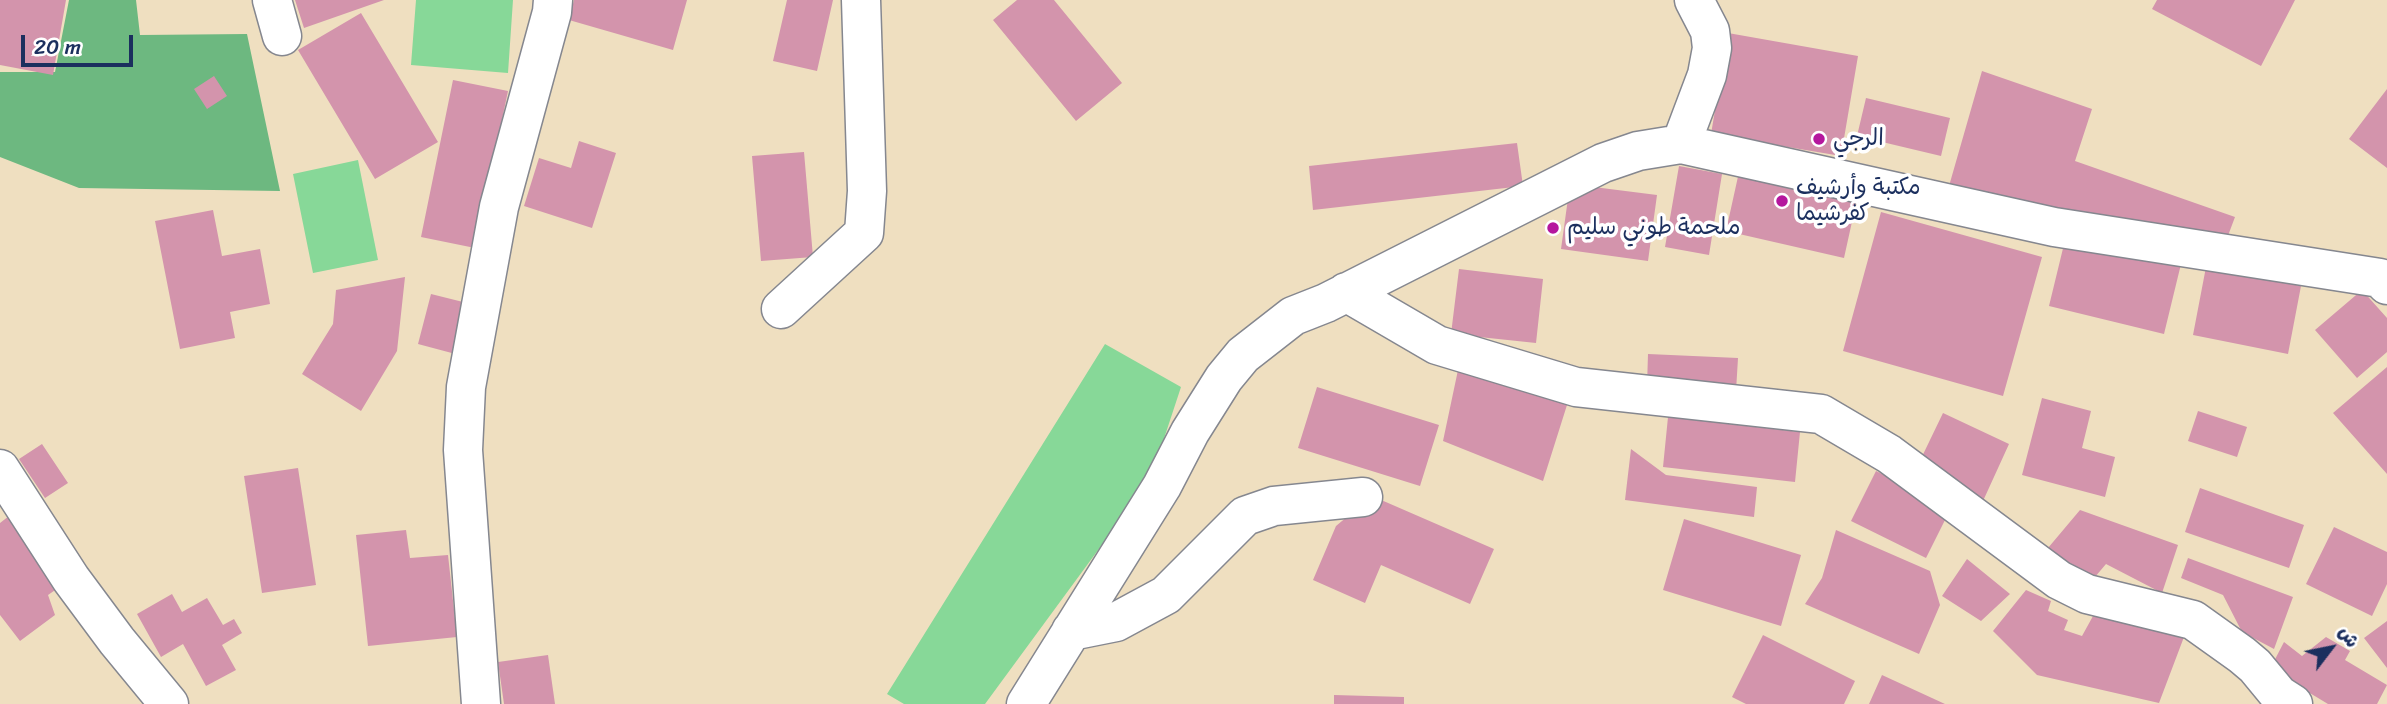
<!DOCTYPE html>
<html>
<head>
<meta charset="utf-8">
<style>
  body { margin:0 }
  #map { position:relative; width:2387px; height:704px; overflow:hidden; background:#efdfc0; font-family:Sriracha,"Playpen Sans Arabic",sans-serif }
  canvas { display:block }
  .north { position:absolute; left:2296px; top:613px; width:70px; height:70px; -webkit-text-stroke:5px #fff; paint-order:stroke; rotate:58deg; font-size:19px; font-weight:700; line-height:28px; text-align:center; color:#1b2f5e }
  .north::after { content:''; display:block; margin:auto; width:24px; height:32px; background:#1b2f5e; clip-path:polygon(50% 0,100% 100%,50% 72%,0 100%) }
  .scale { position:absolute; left:21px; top:35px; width:112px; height:32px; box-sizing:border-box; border:4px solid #1b2f5e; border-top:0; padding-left:9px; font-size:21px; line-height:24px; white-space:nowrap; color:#1b2f5e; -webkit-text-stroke:5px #fff; paint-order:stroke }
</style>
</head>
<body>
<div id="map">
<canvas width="2387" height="704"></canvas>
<div class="north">ش</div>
<div class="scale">20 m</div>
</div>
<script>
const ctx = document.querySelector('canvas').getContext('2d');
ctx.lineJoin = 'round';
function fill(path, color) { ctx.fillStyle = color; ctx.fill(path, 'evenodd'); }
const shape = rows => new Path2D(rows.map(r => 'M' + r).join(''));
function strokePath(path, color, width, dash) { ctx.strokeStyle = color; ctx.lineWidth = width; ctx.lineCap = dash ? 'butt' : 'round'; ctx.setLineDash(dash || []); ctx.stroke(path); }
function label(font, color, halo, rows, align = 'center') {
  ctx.font = font + ' Sriracha,"Playpen Sans Arabic",sans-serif'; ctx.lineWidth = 7; ctx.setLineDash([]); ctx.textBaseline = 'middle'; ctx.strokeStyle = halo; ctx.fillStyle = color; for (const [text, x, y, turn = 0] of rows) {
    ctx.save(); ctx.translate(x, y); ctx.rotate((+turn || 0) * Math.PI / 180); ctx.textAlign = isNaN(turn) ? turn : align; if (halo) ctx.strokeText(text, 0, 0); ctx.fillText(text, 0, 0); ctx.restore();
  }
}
const green = shape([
  [416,0,513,0,508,73,411,65],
  [358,160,378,260,313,273,293,174],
  [1105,344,1181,387,1151,478,985,704,904,704,887,694]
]);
const forest = shape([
  [69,0,136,0,140,35,247,34,280,191,79,188,0,157,0,72,55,72]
]);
const building = shape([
  [0,0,66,0,53,75,0,65],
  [295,0,384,0,304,28],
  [574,0,687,0,673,50,569,20],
  [787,0,833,0,817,71,773,61],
  [1017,0,1054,0,1122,83,1076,121,993,20],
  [2157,0,2295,0,2261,66,2152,9],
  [361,13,438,142,375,179,298,50],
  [1728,33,1858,56,1841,156,1711,134],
  [1982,71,2092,109,2075,161,2235,217,2223,249,1947,193],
  [214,76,227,96,207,109,194,89],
  [453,80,508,91,475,248,421,237],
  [2387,89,2387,168,2349,139],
  [1866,98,1950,118,1941,156,1857,136],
  [579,141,616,153,592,228,524,206,539,158,571,168],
  [1517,143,1523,186,1313,210,1309,166],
  [804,152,813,257,761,261,752,156],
  [1679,166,1722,174,1709,255,1665,247],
  [1739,172,1857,199,1844,258,1726,231],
  [1570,184,1657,195,1648,261,1561,249],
  [213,210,222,256,260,249,270,304,230,312,235,338,180,349,155,221],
  [1881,212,2042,257,2003,396,1843,351],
  [2066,236,2181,264,2164,334,2049,306],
  [2206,267,2301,286,2288,354,2193,335],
  [1459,269,1543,279,1536,343,1451,334],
  [405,277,397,351,361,411,302,374,333,324,336,290],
  [2362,290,2387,318,2387,352,2357,378,2315,330],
  [431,294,475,305,463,356,418,344],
  [1648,354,1738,358,1736,391,1647,386],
  [2387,367,2387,474,2333,413],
  [1458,370,1567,405,1543,481,1443,441],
  [1317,387,1439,425,1420,486,1298,448],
  [2042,398,2091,411,2082,448,2115,457,2105,497,2022,475],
  [2198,411,2247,427,2237,457,2188,441],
  [1943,413,2009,444,1983,501,1916,469],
  [1668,417,1800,432,1795,482,1663,467],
  [42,444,68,483,45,498,19,459],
  [1631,449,1666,475,1757,487,1754,517,1625,500],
  [298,468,316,585,262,593,244,476],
  [1876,471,1951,508,1926,558,1851,521],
  [2200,488,2304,525,2289,568,2185,532],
  [1372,496,1494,549,1470,604,1381,565,1365,603,1313,580,1336,526],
  [2080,510,2178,545,2162,593,2106,564,2089,584,2048,548],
  [9,516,61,586,48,595,55,615,20,641,0,615,0,523],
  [1684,519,1801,555,1781,626,1663,590],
  [2334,527,2387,552,2387,584,2372,616,2306,584],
  [406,530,410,558,448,555,457,637,368,646,356,535],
  [1836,530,1930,571,1940,605,1919,654,1805,604,1822,578],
  [2188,558,2293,597,2274,649,2242,632,2223,595,2181,578],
  [1967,559,2010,594,1981,621,1942,596],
  [2026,590,2051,601,2048,611,2068,620,2064,630,2082,636,2098,607,2187,629,2159,703,2037,675,1993,631],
  [172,594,182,612,207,598,223,625,234,619,242,633,222,645,236,670,206,686,183,644,161,657,137,614],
  [2387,621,2387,668,2364,638],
  [1763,635,1855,681,1844,704,1746,704,1732,697],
  [2326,637,2350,651,2345,660,2387,685,2377,704,2328,704,2270,669,2284,642,2302,656],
  [548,655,555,704,504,704,498,662],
  [1882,675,1945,704,1869,704],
  [1334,695,1404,697,1404,704,1334,704]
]);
const minor = shape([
  [272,0,282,36],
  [1681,144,1707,75,1712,48,1710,31,1694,0],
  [1346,292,1437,345,1576,387,1821,414,1889,454,2059,580,2087,594,2193,620,2242,655,2255,666,2279,695,2293,704],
  [781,309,864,233,867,191,861,0],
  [0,469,71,579,117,641,169,704],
  [1071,631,1116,622,1166,595,1245,516,1274,506,1363,497],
  [481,704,463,450,466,387,499,207,552,12,553,0],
  [1026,704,1162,486,1190,432,1224,378,1243,355,1293,316,1326,303,1603,163,1638,151,1681,144,2054,227,2380,278,2387,285]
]);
const markers = [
  [1819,139,7,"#b5179e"],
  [1782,201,7,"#b5179e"],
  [1553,228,7,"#b5179e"]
];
const poiNames = [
  ["الرجي",1833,139],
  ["مكتبة وأرشيف",1796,188],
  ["كفرشيما",1796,214],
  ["ملحمة طوني سليم",1567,228]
];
fill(green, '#87d898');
fill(forest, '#6db880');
fill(building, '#d394ac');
strokePath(minor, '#85878f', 41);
strokePath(minor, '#fff', 38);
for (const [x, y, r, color] of markers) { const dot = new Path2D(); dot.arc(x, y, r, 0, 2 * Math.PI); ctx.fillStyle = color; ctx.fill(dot); strokePath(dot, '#fff', 2.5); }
label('23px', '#1b2f5e', '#fff', poiNames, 'left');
</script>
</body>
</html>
